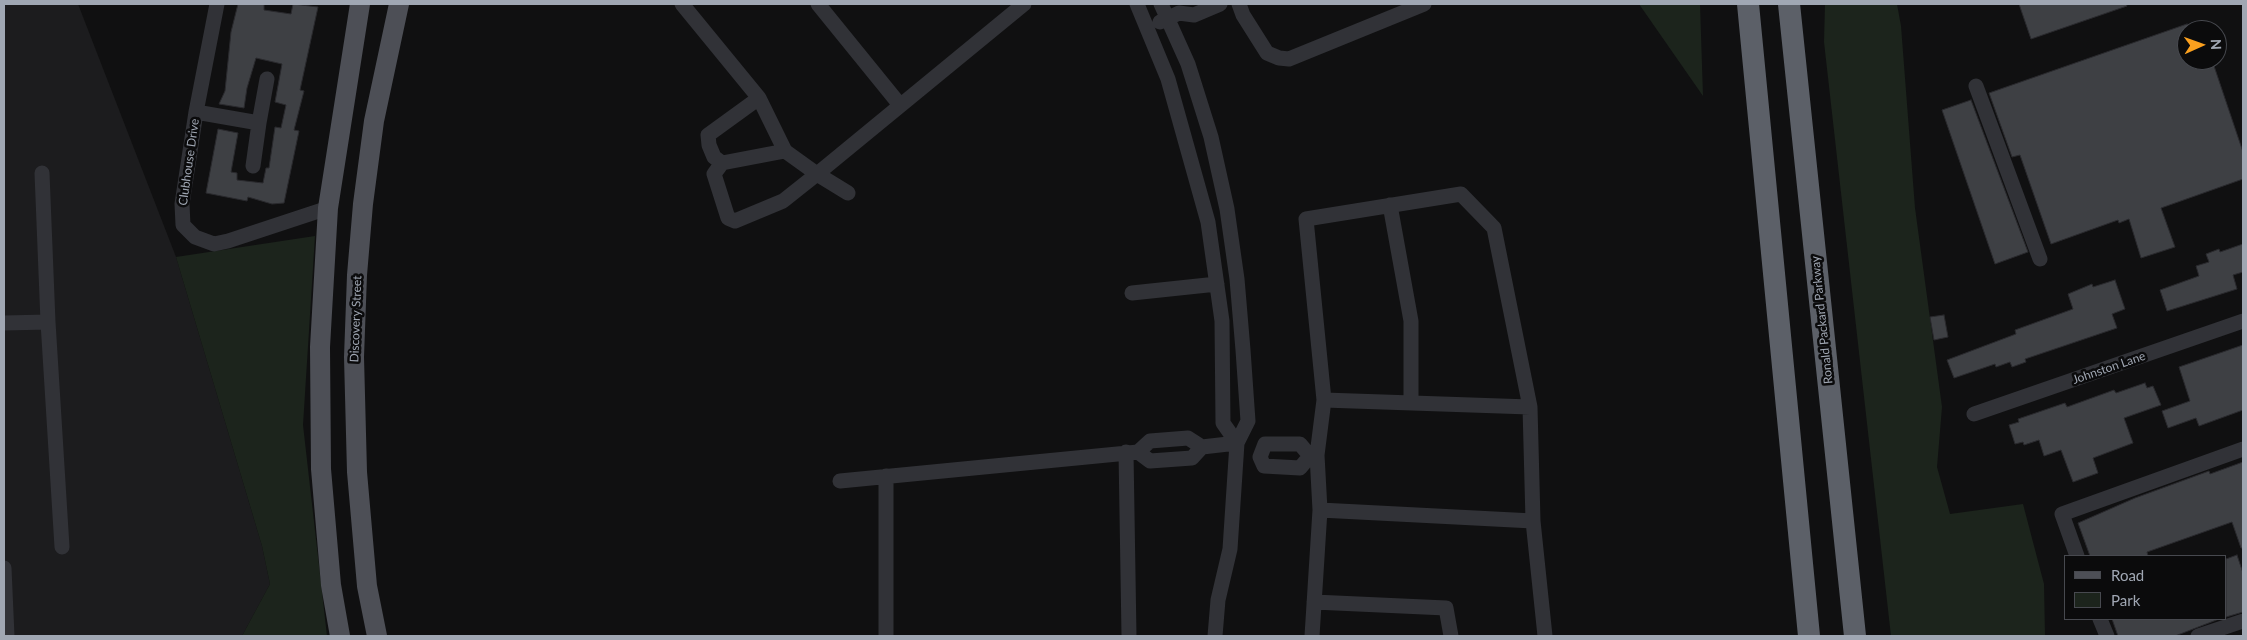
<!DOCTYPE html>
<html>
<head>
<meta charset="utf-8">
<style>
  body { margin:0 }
  #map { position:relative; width:2247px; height:640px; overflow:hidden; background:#101011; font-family:Lato,sans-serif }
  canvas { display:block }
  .frame { position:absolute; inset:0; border:5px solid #a0a7b3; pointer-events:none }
  .legend { position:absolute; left:2064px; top:555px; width:162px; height:65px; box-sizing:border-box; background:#0b0b0c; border:1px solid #47494f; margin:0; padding:6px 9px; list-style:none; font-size:15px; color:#a0a7b3 }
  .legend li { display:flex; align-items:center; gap:10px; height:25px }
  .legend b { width:25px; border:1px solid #47494f }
  .north { position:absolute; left:2177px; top:20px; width:50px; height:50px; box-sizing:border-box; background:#0b0b0c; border:1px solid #47494f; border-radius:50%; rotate:88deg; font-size:14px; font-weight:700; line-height:20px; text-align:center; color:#a0a7b3 }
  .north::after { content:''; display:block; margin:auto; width:18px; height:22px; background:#fba01e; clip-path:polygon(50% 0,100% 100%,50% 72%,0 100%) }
</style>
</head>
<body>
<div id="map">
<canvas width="2247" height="640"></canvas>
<div class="frame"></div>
<ul class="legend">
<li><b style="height:6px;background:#4d4f56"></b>Road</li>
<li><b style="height:14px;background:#1c241c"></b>Park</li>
</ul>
<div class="north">N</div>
</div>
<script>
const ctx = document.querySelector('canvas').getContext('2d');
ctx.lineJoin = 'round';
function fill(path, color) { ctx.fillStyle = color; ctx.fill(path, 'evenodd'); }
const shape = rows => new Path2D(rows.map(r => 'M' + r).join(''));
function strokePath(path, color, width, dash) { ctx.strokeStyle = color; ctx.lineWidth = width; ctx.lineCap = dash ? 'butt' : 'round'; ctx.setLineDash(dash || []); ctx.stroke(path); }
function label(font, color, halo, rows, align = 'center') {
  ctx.font = font + ' Lato,sans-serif'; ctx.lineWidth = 5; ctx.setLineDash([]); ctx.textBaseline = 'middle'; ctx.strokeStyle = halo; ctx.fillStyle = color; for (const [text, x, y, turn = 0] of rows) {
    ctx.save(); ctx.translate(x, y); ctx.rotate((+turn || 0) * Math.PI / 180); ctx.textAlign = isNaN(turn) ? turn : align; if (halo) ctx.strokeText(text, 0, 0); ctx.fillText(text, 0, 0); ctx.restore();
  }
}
const built = shape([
  [4,4,78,4,176,257,262,546,270,584,242,636,4,636]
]);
const green = shape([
  [1639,4,1700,4,1703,96],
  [1825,4,1897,4,1901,26,1915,208,1942,407,1937,467,1950,514,2023,504,2044,584,2045,636,1891,636,1824,42],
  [315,236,303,425,327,636,242,636,270,584,262,546,176,257]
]);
const building = shape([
  [238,4,264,4,264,10,291,14,293,4,318,7,300,90,304,91,294,130,299,131,284,203,272,204,248,197,247,201,206,193,218,129,238,133,231,172,237,173,237,180,263,183,266,168,269,168,275,127,281,128,286,105,275,102,282,64,256,58,247,88,244,108,219,104,225,91,231,32,238,4],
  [2019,4,2126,4,2127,6,2031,39,2019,4],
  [2187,24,2187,60,2212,60,2243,152,2243,179,2161,208,2175,247,2141,258,2129,219,2119,223,2118,220,2051,244,2020,155,2012,157,1989,93,2187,24],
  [1971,100,2028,252,1995,264,1942,110,1971,100],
  [2243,244,2243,272,2233,275,2237,289,2167,311,2160,290,2199,276,2196,266,2209,262,2206,254,2219,249,2220,252,2243,244],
  [2115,280,2125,309,2112,314,2117,328,2025,359,2026,362,2012,367,2010,362,1996,367,1995,364,1954,378,1947,360,2016,334,2015,330,2073,309,2068,294,2092,284,2093,287,2115,280],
  [1944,315,1948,337,1934,340,1930,317,1944,315],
  [2243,345,2243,410,2199,426,2196,418,2168,428,2162,411,2190,401,2179,367,2243,345],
  [2145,383,2147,388,2153,386,2161,405,2124,418,2133,443,2093,458,2098,473,2073,482,2061,450,2044,456,2039,440,2024,445,2023,442,2015,444,2009,425,2019,422,2018,419,2065,403,2067,407,2114,390,2116,393,2145,383],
  [2243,462,2243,548,2241,548,2232,522,2147,552,2148,556,2090,556,2078,523,2135,498,2209,471,2210,474,2243,462],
  [2237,555,2243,573,2243,612,2226,617,2226,559,2237,555],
  [2112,619,2219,619,2175,636,2118,636,2112,619]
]);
const minor = shape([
  [217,4,196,112,182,204,183,225,195,237,214,244,228,241,328,208],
  [682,4,759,98,708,135,709,145,714,157,722,163],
  [818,4,900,105],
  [1137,4,1168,79,1208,222,1222,321,1223,423,1237,443],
  [1161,4,1188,64,1211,137,1227,209,1237,279,1243,350,1248,421,1237,443,1230,549,1218,600,1215,636],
  [1239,4,1243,15,1267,53,1279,58,1289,59,1424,4],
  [1160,22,1179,13,1194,15,1220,4],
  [1976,86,2040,259],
  [759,98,785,151],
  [196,112,259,123,267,79],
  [253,166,259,123],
  [848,193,817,174,785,151,722,163,714,174,728,218,735,221,783,201,817,174,1024,4],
  [1390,205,1411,321,1411,403],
  [1132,293,1217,284],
  [48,322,62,547],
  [4,323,48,322,42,173],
  [1324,400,1306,219,1461,194,1494,228,1530,407],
  [1974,414,2243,321],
  [1126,452,1129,636],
  [1138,452,1150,461,1192,458,1202,447],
  [1317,455,1324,400,1530,407,1533,521],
  [1310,456,1317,455,1320,510,1312,636],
  [1260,457,1265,444,1300,444,1310,456],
  [1260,457,1264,466,1300,468,1310,456],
  [840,481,1138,452,1150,441,1188,438,1202,447,1237,443],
  [1320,510,1533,521,1545,636],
  [2077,556,2062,514,2243,449],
  [4,568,7,636],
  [1314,602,1446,608,1451,636],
  [2100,619,2107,636],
  [886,636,886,476],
  [2198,636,2243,621]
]);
const major = shape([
  [340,636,331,585,321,469,320,347,328,208,360,4],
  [377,636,367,586,357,472,354,357,357,275,363,204,374,121,399,4]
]);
const highway = shape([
  [1748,4,1809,636],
  [1789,4,1855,636]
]);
const streetNames = [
  ["Clubhouse Drive",189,162,-82],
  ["Discovery Street",356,319,-88],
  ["Ronald Packard Parkway",1822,320,-96],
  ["Johnston Lane",2109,368,-19]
];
fill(built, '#1c1c1e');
fill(green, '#1c241c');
fill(building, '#3e4044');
strokePath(building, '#2a2a2e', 1);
strokePath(minor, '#313237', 15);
strokePath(major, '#4d4f56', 20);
strokePath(highway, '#5c6068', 22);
label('12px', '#a0a7b3', '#0b0b0c', streetNames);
</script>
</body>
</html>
